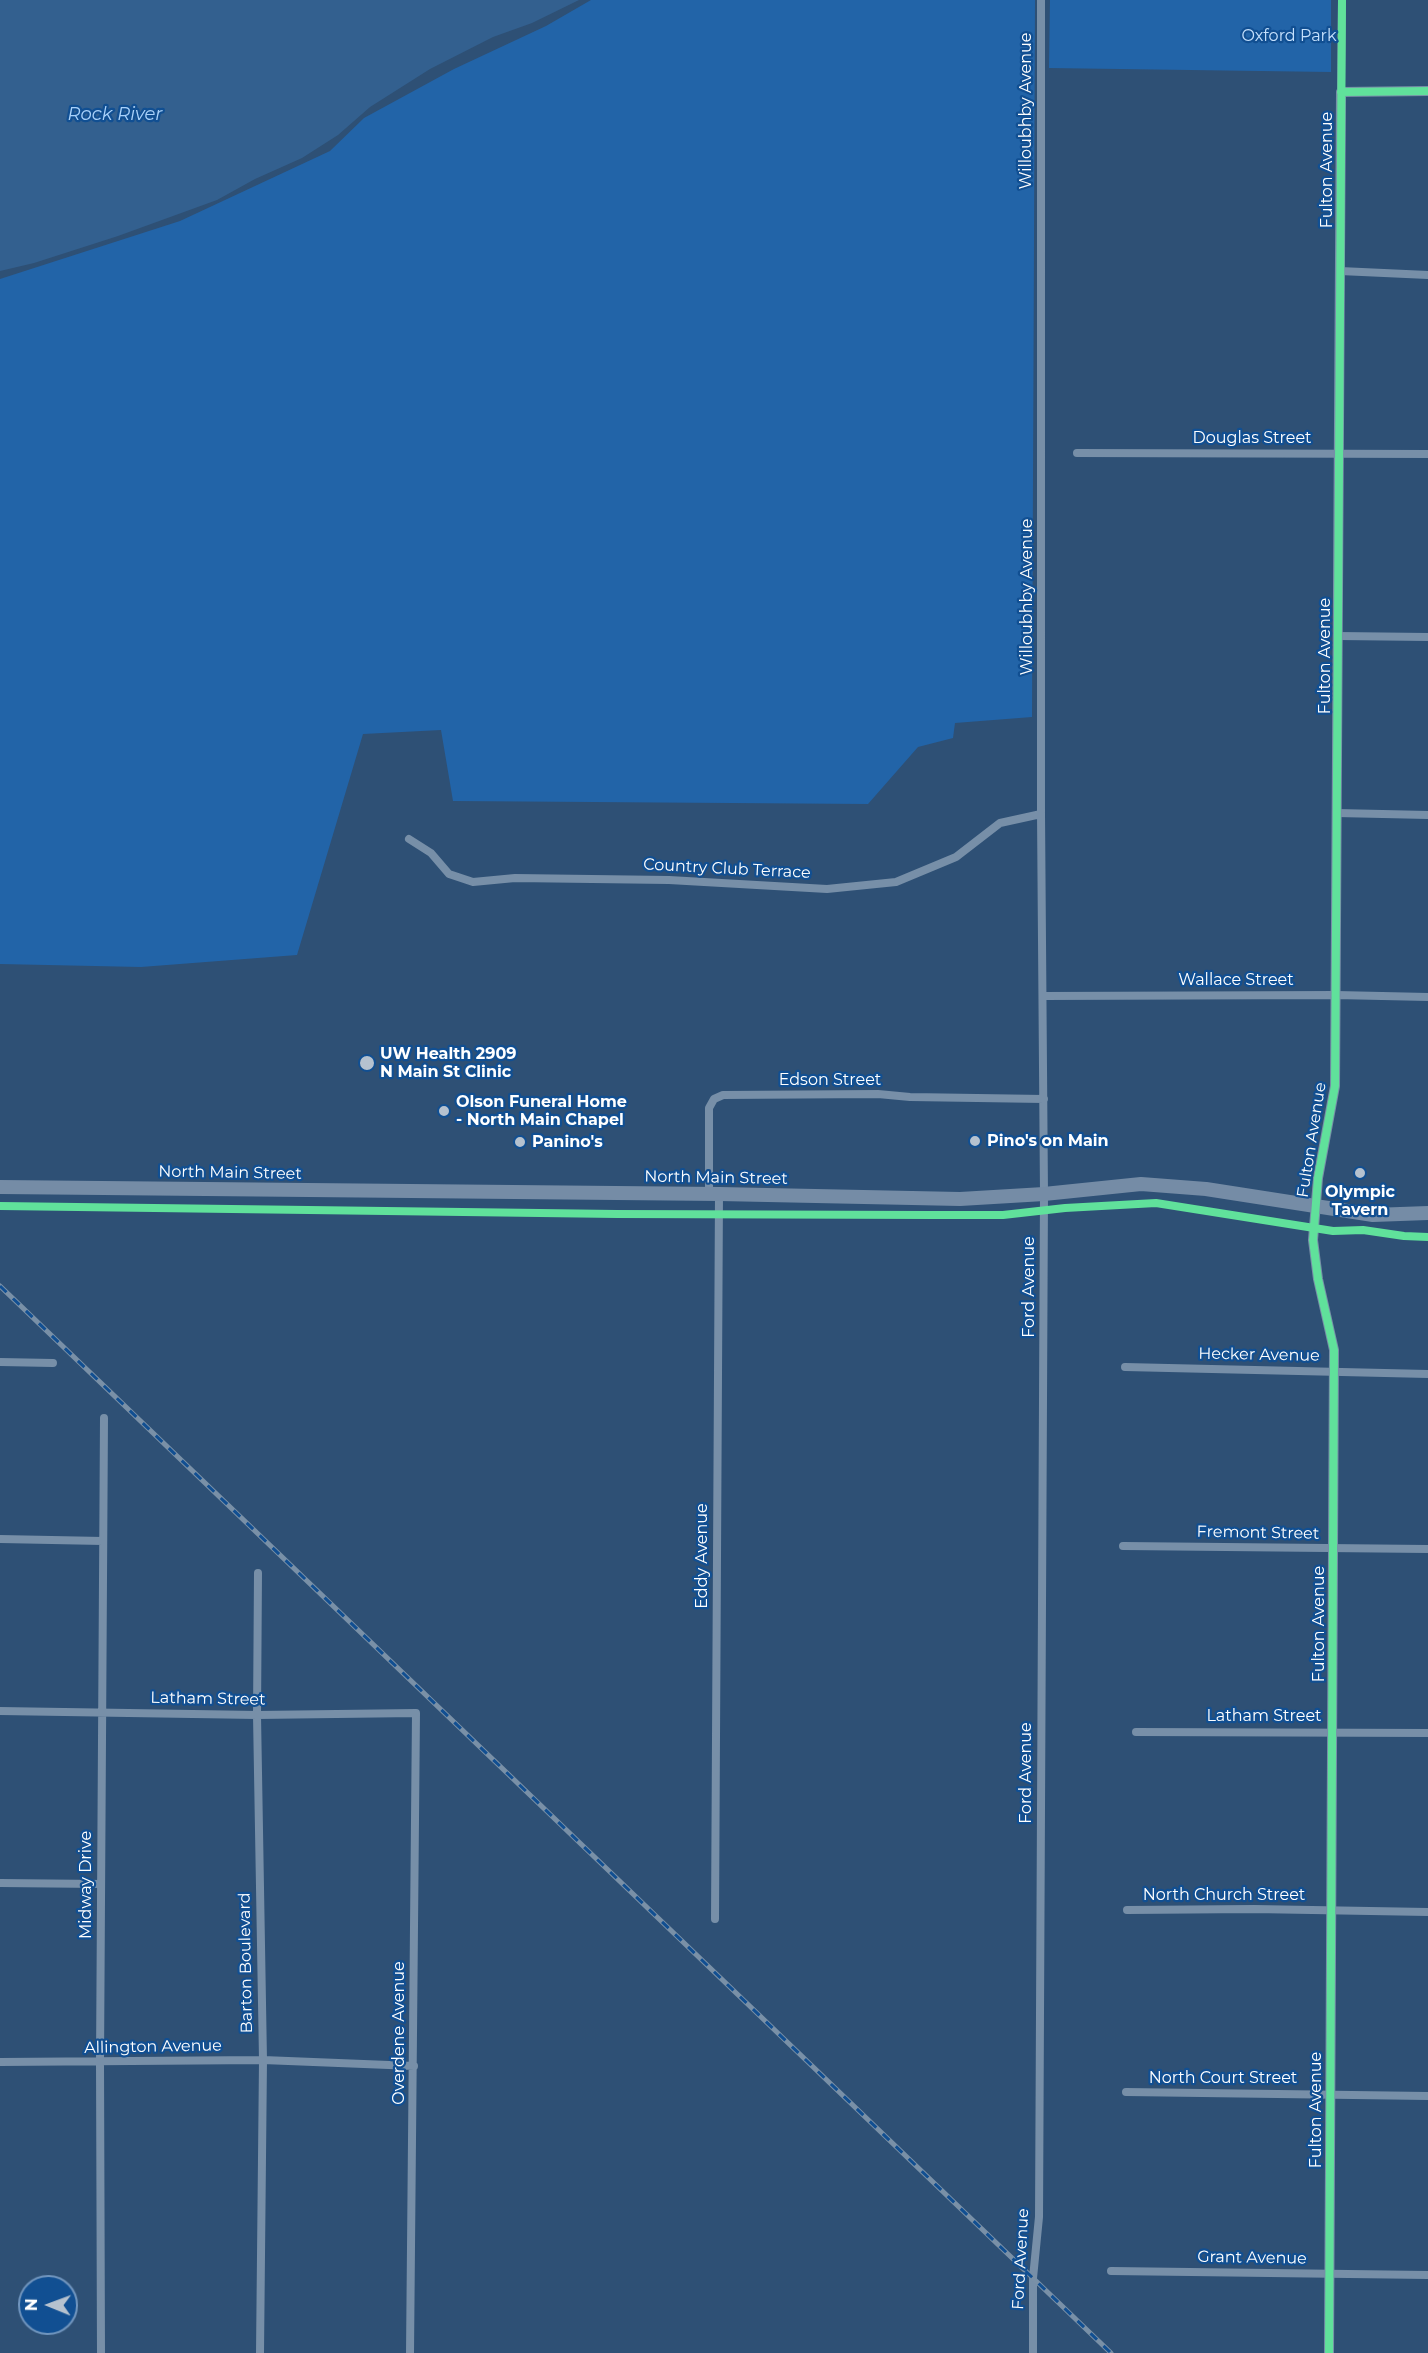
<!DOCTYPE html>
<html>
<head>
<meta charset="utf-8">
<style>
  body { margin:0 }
  #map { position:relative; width:1428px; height:2353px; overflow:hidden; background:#2e5075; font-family:Montserrat,sans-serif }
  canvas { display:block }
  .north { position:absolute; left:18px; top:2275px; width:60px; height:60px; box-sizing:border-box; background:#114f92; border:2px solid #7095be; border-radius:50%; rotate:271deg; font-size:16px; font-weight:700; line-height:24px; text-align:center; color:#fff }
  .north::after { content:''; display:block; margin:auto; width:21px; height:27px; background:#b6c2cf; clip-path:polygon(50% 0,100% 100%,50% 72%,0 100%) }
</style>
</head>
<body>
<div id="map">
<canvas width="1428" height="2353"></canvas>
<div class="north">N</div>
</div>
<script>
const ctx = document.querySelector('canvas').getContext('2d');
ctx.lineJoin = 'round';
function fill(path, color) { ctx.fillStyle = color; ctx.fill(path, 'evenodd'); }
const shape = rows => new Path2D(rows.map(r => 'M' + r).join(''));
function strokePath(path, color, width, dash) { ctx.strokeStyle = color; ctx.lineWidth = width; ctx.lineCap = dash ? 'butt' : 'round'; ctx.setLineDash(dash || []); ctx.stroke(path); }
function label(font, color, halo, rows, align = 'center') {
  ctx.font = font + ' Montserrat,sans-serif'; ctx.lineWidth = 4.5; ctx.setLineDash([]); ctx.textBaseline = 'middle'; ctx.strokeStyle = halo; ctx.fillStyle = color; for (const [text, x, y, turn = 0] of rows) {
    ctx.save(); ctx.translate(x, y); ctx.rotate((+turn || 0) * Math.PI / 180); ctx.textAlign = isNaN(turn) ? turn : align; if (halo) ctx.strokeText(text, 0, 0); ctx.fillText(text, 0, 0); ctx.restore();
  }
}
const green = shape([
  [591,0,1035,0,1032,717,955,723,953,738,918,747,868,804,453,801,441,730,363,734,297,955,141,967,0,964,0,279,180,221,330,151,364,118,454,69,546,26],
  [1050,0,1331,0,1331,72,1049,68]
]);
const water = shape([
  [0,0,579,0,532,23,493,37,430,69,370,107,338,135,302,158,255,179,217,200,118,236,34,263,0,271]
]);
const minor = shape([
  [1341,92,1342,0],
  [1340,271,1428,275],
  [1077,453,1428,454],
  [1338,636,1428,637],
  [1337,813,1428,815],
  [409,839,431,853,449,874,473,882,515,878,669,880,827,889,896,882,956,857,1000,823,1041,814],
  [1044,996,1336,995,1428,997],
  [709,1194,709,1108,714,1099,723,1095,878,1094,910,1097,1044,1099],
  [0,1362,53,1363],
  [1125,1367,1428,1374],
  [0,1539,103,1541],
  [1123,1546,1428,1549],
  [258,1573,257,1715,263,2060,260,2353],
  [0,1711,257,1715,416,1713,410,2353],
  [1136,1732,1428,1733],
  [0,1883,101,1884],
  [1127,1910,1254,1909,1428,1912],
  [715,1919,719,1194],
  [0,2062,263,2060,414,2066],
  [1126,2092,1428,2096],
  [1111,2271,1428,2275],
  [101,2353,100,2062,104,1418],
  [1033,2353,1033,2278,1039,2217,1044,1194,1041,814,1041,0]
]);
const tertiary = shape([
  [1329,2353,1334,1350,1318,1279,1313,1240,1318,1178,1335,1086,1341,92,1428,91]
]);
const primary = shape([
  [0,1187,719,1194,960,1199,1044,1194,1141,1184,1206,1189,1373,1215,1428,1213]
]);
const rail = shape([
  [0,1286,1111,2353]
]);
const cycleway = shape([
  [1341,92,1428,91],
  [0,1206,617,1214,929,1215,1003,1215,1065,1208,1156,1203,1333,1231,1363,1230,1404,1236,1428,1237],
  [1329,2353,1334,1350,1318,1279,1313,1240,1318,1178,1335,1086,1342,0]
]);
const markers = [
  [367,1063,8,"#b6c2cf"],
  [444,1111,6,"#b6c2cf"],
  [975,1141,6,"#b6c2cf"],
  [520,1142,6,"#b6c2cf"],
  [1360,1173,6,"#b6c2cf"]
];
const parkNames = [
  ["Oxford Park",1289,36]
];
const streetNames = [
  ["Willoubhby Avenue",1026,111,-90],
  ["Fulton Avenue",1327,170,-90],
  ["Douglas Street",1252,438],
  ["Willoubhby Avenue",1027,597,-90],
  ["Fulton Avenue",1325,656,-90],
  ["Country Club Terrace",727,869,3],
  ["Wallace Street",1236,980],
  ["Edson Street",830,1080],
  ["Fulton Avenue",1312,1140,-81],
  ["North Main Street",230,1173,1],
  ["North Main Street",716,1178,1],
  ["Ford Avenue",1029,1287,-90],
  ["Hecker Avenue",1259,1355,1],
  ["Fremont Street",1258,1533,1],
  ["Eddy Avenue",702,1556,-90],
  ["Fulton Avenue",1319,1624,-90],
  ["Latham Street",208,1699,1],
  ["Latham Street",1264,1716],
  ["Ford Avenue",1026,1773,-90],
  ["Midway Drive",86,1885,-90],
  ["North Church Street",1224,1895],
  ["Barton Boulevard",246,1963,-91],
  ["Overdene Avenue",399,2033,-90],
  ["Allington Avenue",153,2047,-1],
  ["North Court Street",1223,2078],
  ["Fulton Avenue",1316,2110,-90],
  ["Grant Avenue",1252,2258,1],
  ["Ford Avenue",1021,2259,-87]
];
const poiNames = [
  ["UW Health 2909",380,1054],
  ["N Main St Clinic",380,1072],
  ["Olson Funeral Home",456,1102],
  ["- North Main Chapel",456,1120],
  ["Pino's on Main",987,1141],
  ["Panino's",532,1142],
  ["Olympic",1360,1192,"center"],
  ["Tavern",1360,1210,"center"]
];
const waterNames = [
  ["Rock River",115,115]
];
fill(green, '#2264a8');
fill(water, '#33608f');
strokePath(minor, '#778fa8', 8);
strokePath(tertiary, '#778fa8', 10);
strokePath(primary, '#758ca6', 14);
strokePath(rail, '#7990a7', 5);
strokePath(rail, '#114f92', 3, [9]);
strokePath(cycleway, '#60e19b', 8);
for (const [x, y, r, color] of markers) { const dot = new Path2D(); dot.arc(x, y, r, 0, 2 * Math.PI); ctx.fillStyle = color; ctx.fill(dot); strokePath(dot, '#114f92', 2); }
label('16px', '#c6e1fd', '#114f92', parkNames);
label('16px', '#fff', '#114f92', streetNames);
label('bold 16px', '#fff', '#114f92', poiNames, 'left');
label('italic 18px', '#aad2fa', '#114f92', waterNames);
</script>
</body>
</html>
